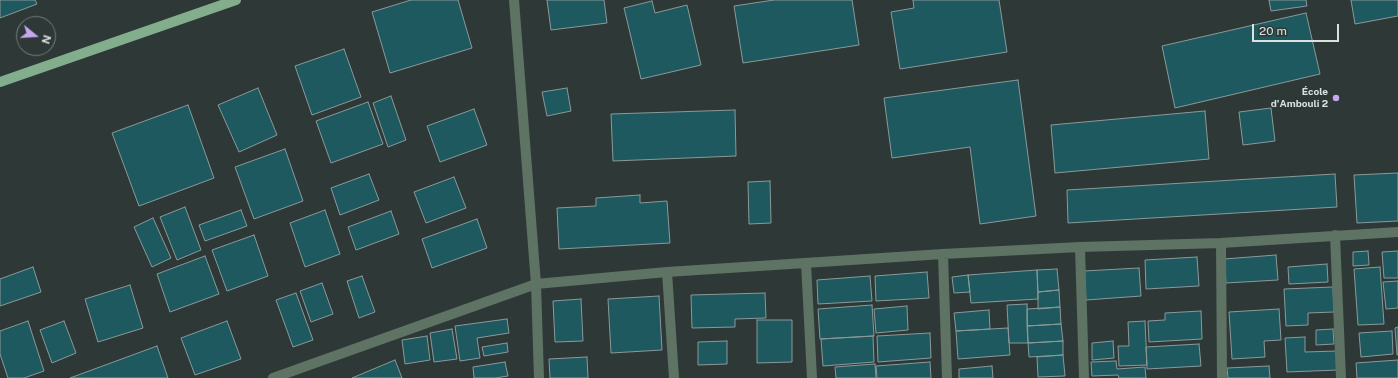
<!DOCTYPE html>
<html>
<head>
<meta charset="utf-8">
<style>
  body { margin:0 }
  #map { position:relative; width:1398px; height:378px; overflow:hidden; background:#2e3937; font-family:"Public Sans",sans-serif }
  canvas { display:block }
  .north { position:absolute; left:16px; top:16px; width:40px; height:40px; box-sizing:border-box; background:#2e3937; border:1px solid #737c7a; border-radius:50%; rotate:108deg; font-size:11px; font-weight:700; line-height:16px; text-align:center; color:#dae1df }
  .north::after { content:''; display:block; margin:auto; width:14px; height:18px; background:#c6a6f0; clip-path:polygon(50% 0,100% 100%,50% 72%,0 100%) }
  .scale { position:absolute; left:1252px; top:24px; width:87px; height:18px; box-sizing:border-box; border:2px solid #dae1df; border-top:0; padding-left:5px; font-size:12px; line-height:14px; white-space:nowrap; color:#dae1df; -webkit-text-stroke:3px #2e3937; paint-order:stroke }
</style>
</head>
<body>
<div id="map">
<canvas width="1398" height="378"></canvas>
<div class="north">N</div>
<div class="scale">20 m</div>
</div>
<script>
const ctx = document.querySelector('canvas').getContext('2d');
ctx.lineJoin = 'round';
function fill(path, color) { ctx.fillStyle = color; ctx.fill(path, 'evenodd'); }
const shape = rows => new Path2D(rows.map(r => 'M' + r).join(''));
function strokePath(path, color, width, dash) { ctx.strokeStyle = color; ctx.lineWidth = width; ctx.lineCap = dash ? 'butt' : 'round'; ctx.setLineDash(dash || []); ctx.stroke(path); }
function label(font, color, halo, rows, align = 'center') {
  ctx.font = font + ' "Public Sans",sans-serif'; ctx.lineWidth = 3; ctx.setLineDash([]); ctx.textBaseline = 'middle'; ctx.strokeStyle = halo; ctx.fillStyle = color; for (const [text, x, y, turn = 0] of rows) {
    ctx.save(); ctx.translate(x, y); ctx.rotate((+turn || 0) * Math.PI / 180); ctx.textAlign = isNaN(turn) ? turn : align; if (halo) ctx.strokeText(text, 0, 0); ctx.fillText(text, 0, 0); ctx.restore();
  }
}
const building = shape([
  [0,0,35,0,37,4,0,18,0,0],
  [411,0,458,0,472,48,390,73,372,12,411,0],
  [547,0,604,0,607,23,551,30,547,0],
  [774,0,852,0,859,45,743,63,734,6,774,0],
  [913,0,999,0,1007,52,900,69,891,12,914,8,913,0],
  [1269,0,1306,0,1307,6,1271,11,1269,0],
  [1351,0,1398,0,1398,16,1355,24,1351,0],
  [652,1,655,13,687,5,701,65,641,79,624,8,652,1],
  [1306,13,1320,74,1175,108,1162,46,1306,13],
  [344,49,361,97,312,115,295,66,344,49],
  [1018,80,1036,216,980,224,970,147,892,158,884,98,1018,80],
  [258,88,277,135,239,152,218,105,258,88],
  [567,88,571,111,547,116,542,92,567,88],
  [391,96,406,140,388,147,373,103,391,96],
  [368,102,383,144,331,163,316,121,368,102],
  [188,105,214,178,139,206,112,133,188,105],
  [1271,108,1275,141,1243,145,1239,112,1271,108],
  [474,109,487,145,440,162,427,126,474,109],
  [735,110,736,156,613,161,611,114,735,110],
  [1205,111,1209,159,1055,173,1051,125,1205,111],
  [285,149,303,201,254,219,235,167,285,149],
  [1398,173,1398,221,1357,223,1354,175,1398,173],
  [369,174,379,200,340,215,331,188,369,174],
  [1335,174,1337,207,1068,223,1067,190,1335,174],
  [454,177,466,208,426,223,414,192,454,177],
  [770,181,771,223,749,224,748,182,770,181],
  [640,195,640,203,667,201,670,243,559,249,557,208,596,206,596,198,640,195],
  [185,207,201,250,177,260,160,217,185,207],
  [241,210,247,226,205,241,199,225,241,210],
  [325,210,340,254,305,267,290,223,325,210],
  [391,211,399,234,356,250,348,227,391,211],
  [153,218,171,258,152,267,134,227,153,218],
  [477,219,487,248,432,268,422,239,477,219],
  [254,235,268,276,227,291,212,250,254,235],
  [1368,251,1369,265,1353,266,1353,252,1368,251],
  [1398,251,1398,278,1384,278,1382,252,1398,251],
  [1276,255,1278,280,1226,283,1224,259,1276,255],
  [205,256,219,294,170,312,157,274,205,256],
  [1197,257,1199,286,1146,289,1145,260,1197,257],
  [1327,264,1328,282,1289,284,1288,267,1327,264],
  [33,267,41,292,0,306,0,279,33,267],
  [1380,267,1384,324,1358,325,1354,269,1380,267],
  [1139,268,1141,296,1086,300,1084,271,1139,268],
  [1057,269,1059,290,1038,292,1037,270,1057,269],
  [1037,270,1038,299,971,303,968,275,1037,270],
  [927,272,929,298,876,301,875,276,927,272],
  [968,275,970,292,954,293,952,277,968,275],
  [362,276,375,312,359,318,347,281,362,276],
  [870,276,872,301,818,304,817,280,870,276],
  [1398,281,1398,308,1386,309,1383,282,1398,281],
  [322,283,333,314,311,322,300,291,322,283],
  [130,285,143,328,98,342,85,299,130,285],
  [1333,287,1334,312,1308,313,1308,325,1286,326,1284,289,1333,287],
  [1059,290,1060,307,1038,309,1038,292,1059,290],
  [296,293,313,340,293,347,276,300,296,293],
  [765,293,766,318,735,319,735,327,692,328,691,295,765,293],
  [659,296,662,350,611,353,608,299,659,296],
  [581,299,583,341,555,342,553,301,581,299],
  [1027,304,1028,343,1009,343,1007,305,1027,304],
  [872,305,874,336,820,339,818,309,872,305],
  [907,306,908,330,876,333,874,309,907,306],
  [1060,307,1061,324,1027,326,1027,309,1060,307],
  [1279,309,1281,340,1264,341,1265,357,1232,359,1229,312,1279,309],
  [989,310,990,329,956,331,954,313,989,310],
  [1201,311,1202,339,1149,342,1148,321,1165,320,1165,313,1201,311],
  [507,319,509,333,477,338,480,358,460,361,455,326,507,319],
  [757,320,792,320,792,362,757,363,757,320],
  [28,321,44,371,24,378,8,378,0,354,0,331,28,321],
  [64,321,76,353,52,363,40,330,64,321],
  [227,321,241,359,195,375,181,338,227,321],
  [1145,321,1147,365,1119,366,1118,346,1129,346,1128,322,1145,321],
  [1061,324,1063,341,1028,343,1027,326,1061,324],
  [1398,327,1398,355,1397,355,1395,328,1398,327],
  [1008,328,1010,355,958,359,956,331,1008,328],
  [452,329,457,359,434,362,430,333,452,329],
  [1333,329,1334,344,1316,345,1316,330,1333,329],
  [1392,331,1393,354,1361,357,1359,333,1392,331],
  [930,333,931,358,878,362,877,336,930,333],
  [427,336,430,360,405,364,402,340,427,336],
  [873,336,874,362,823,366,821,339,873,336],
  [1305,337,1305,352,1337,351,1338,370,1287,372,1285,338,1305,337],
  [727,341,727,364,698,365,698,342,727,341],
  [1063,341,1063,355,1029,357,1028,343,1063,341],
  [1113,341,1114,358,1092,360,1092,343,1113,341],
  [507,343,508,352,484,356,482,347,507,343],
  [1199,344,1201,366,1147,369,1146,347,1199,344],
  [157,346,168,378,70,378,157,346],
  [1063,355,1065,376,1038,377,1037,357,1063,355],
  [587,357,588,378,550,378,549,359,587,357],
  [395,360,402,378,352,378,395,360],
  [1398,360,1398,378,1357,378,1356,363,1398,360],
  [1116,361,1117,369,1145,367,1146,378,1119,378,1118,375,1092,376,1091,362,1116,361],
  [505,362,508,376,495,378,474,378,473,367,505,362],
  [930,362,931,378,877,378,876,366,930,362],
  [875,364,876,378,836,378,835,367,875,364],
  [992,366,993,378,959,378,959,369,992,366],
  [1269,366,1270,378,1228,378,1227,368,1269,366]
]);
const minor = shape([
  [514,0,536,284,539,378],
  [1335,235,1341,378],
  [1221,243,1222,378],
  [1080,247,1084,378],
  [943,254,947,378],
  [806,263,812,378],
  [667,272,674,378],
  [273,378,536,284,667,272,943,254,1080,247,1221,243,1398,232]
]);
const major = shape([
  [0,82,236,0]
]);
const markers = [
  [1336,98,4,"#c6a6f0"]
];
const poiNames = [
  ["École",1328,92],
  ["d'Ambouli 2",1328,104]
];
fill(building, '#1d595f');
strokePath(building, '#8b999a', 1);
strokePath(minor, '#5e7363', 10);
strokePath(major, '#83ae8e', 10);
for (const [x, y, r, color] of markers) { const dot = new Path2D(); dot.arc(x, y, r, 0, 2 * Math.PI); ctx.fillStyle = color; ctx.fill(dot); strokePath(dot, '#2e3937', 1.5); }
label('bold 10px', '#dae1df', '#2e3937', poiNames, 'right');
</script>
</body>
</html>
